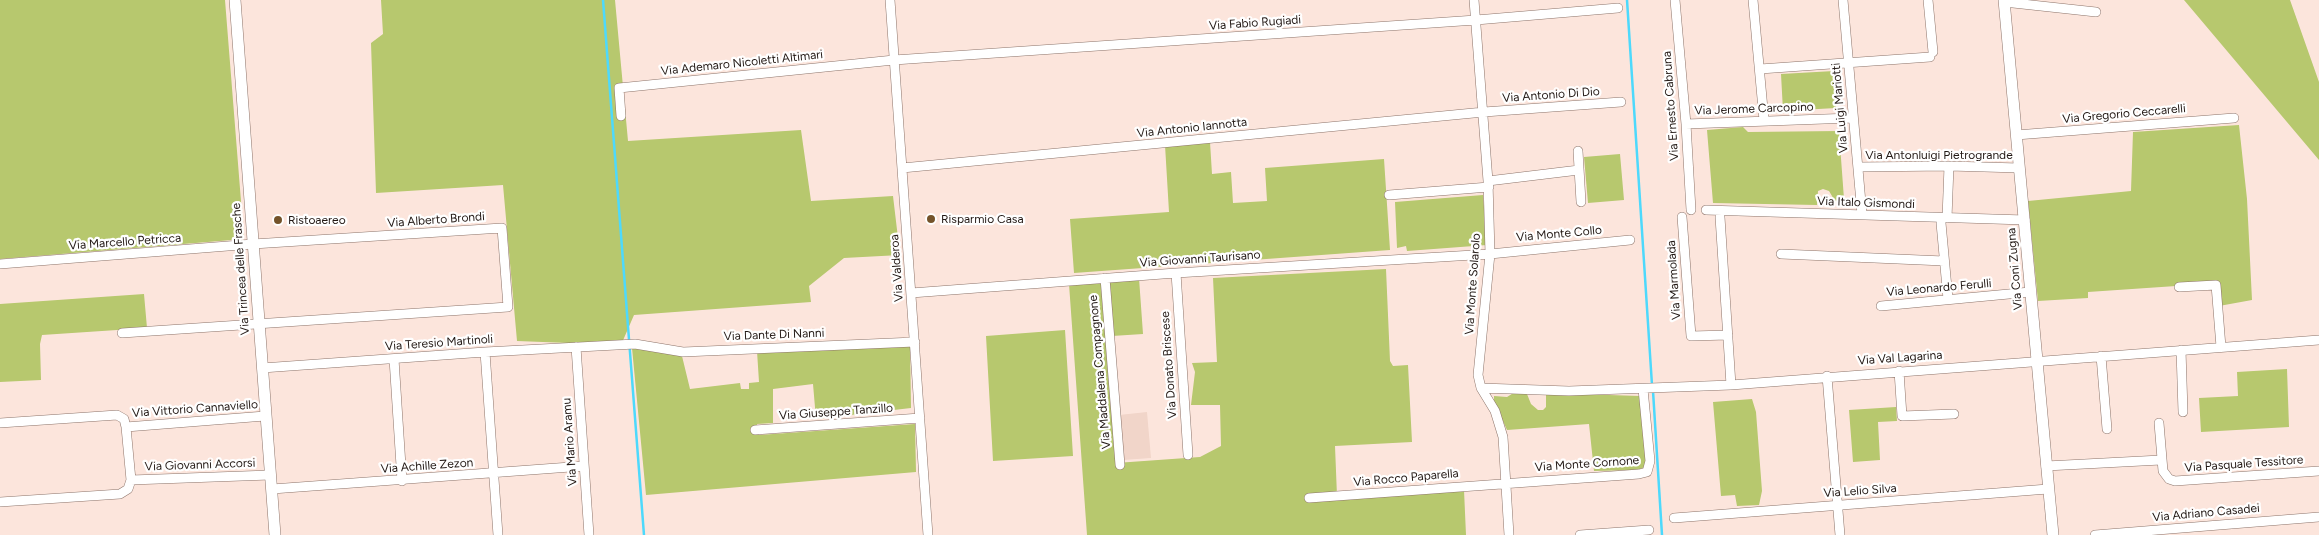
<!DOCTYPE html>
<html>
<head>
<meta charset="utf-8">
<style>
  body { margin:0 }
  canvas { display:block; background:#fce5dc }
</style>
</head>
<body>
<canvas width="2319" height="535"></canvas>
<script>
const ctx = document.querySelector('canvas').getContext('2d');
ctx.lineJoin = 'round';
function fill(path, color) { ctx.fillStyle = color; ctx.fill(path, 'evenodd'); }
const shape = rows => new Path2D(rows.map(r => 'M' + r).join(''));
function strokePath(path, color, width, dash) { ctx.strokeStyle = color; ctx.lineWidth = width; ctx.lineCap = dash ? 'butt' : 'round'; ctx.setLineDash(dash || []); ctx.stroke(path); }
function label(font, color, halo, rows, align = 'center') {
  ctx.font = font + ' Figtree,sans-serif'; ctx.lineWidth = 4.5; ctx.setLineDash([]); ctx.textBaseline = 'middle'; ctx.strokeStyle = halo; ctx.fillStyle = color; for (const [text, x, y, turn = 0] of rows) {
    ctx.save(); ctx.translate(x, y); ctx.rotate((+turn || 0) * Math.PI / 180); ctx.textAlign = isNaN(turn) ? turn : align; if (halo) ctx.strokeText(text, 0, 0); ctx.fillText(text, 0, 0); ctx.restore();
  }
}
const built = shape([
  [1147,412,1151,458,1123,460,1119,415]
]);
const green = shape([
  [0,0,225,0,244,239,0,259],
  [381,0,615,0,628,141,801,130,811,201,893,196,900,255,844,258,809,286,811,302,634,315,621,345,517,341,503,185,376,193,371,43,383,34],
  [2184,0,2290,0,2319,82,2319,160],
  [1834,71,1836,108,1783,111,1781,74],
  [2239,125,2247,199,2252,300,2219,306,2220,283,2088,292,2088,298,2038,301,2028,201,2131,191,2133,132],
  [1743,127,1748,132,1839,131,1844,199,1835,201,1829,191,1823,189,1818,191,1817,205,1713,203,1707,130],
  [1210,142,1212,174,1231,172,1233,203,1267,201,1265,168,1384,159,1390,250,1074,273,1070,219,1169,212,1165,145],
  [1620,154,1624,200,1588,203,1584,157],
  [1483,195,1487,245,1407,251,1406,246,1397,248,1395,202],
  [1386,269,1390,361,1393,366,1408,365,1412,442,1335,446,1337,496,1464,490,1466,535,1087,535,1069,284,1103,282,1116,463,1200,457,1221,446,1220,405,1191,405,1195,372,1192,363,1217,362,1213,278],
  [1139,278,1143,334,1112,336,1108,280],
  [144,294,147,328,42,335,40,344,41,380,0,382,0,304],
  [1065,330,1073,456,993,461,986,336],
  [910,344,911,408,816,419,813,384,773,389,773,423,757,424,759,435,915,424,916,472,646,495,632,348,682,356,690,389,740,383,741,389,749,389,749,383,759,382,757,351],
  [2287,369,2289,427,2201,432,2199,398,2238,396,2237,372],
  [1515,392,1527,394,1531,404,1538,410,1543,410,1546,407,1546,393,1640,396,1647,467,1636,470,1594,471,1589,424,1507,430,1494,401,1494,396,1507,397],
  [1752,399,1756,412,1762,491,1759,505,1737,506,1735,495,1721,496,1713,402],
  [1896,407,1897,421,1878,422,1880,460,1853,462,1849,410]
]);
const stream = shape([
  [603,0,644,535],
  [1627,0,1652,385],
  [1653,391,1662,535]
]);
const minor = shape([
  [890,0,928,535],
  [1474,0,1488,181,1490,254,1478,375,1481,388,1495,411,1503,437,1509,535],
  [1675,0,1686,124,1691,210],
  [1753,0,1764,120],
  [1843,0,1862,214],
  [1928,0,1933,52],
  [2004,2,2096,12],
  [1760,69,1930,57],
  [621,116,619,88,894,60,1476,20,1618,8],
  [1686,124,1852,118],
  [2016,135,2234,118],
  [1578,151,1581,202],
  [1858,167,1949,166,2019,168],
  [902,168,1484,112,1621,102],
  [1488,181,1579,170],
  [1389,195,1489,187],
  [1706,210,2025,220],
  [1682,217,1691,336,1728,335],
  [1720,217,1731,385],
  [1947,218,1949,166],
  [1941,223,1948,299],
  [1781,254,1944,261],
  [0,264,253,244,502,228,508,307,122,333],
  [1176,273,1188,455],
  [1105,278,1120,465],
  [2179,287,2216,285,2221,347],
  [911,293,1176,273,1490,254,1630,240],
  [1881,306,2030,292],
  [576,347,589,535],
  [2181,350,2183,412],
  [485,352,498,535],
  [2101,356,2107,429],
  [394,359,402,481],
  [262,368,485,352,635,344,683,352,915,342],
  [1899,371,1902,416,1954,414],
  [1827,376,1840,535],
  [1481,388,1569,391,1731,385,2319,340],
  [0,423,117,415,124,419,126,427,131,480,128,489,120,494,0,502],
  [2159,423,2163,471,2169,479,2175,481,2319,471],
  [126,427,265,416],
  [755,430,920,418],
  [2046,466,2161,460],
  [131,480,270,475],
  [272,489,584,466],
  [1309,498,1639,474,1647,472,1650,461,1643,389],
  [1674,518,2048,489],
  [1580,535,1649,530],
  [2095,535,2319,517]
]);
const tertiary = shape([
  [235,0,275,535],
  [2004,0,2053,535]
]);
const markers = [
  [931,219,5,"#74532a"],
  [278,220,5,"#74532a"]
];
const streetNames = [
  ["Via Fabio Rugiadi",1255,23,-4],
  ["Via Ademaro Nicoletti Altimari",742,63,-6],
  ["Via Antonio Di Dio",1551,95,-4],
  ["Via Ernesto Cabruna",1671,106,-94],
  ["Via Luigi Mariotti",1840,108,-95],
  ["Via Jerome Carcopino",1754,109,-2],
  ["Via Gregorio Ceccarelli",2124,114,-5],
  ["Via Antonio Iannotta",1192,128,-6],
  ["Via Antonluigi Pietrogrande",1939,155],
  ["Via Italo Gismondi",1866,203,2],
  ["Via Alberto Brondi",436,220,-4],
  ["Via Monte Collo",1559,234,-5],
  ["Via Marcello Petricca",125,242,-4],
  ["Via Giovanni Taurisano",1200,259,-4],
  ["Via Valderoa",897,268,-94],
  ["Via Trincea delle Frasche",241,269,-94],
  ["Via Coni Zugna",2015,269,-95],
  ["Via Marmolada",1674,280,-94],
  ["Via Monte Solarolo",1473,284,-86],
  ["Via Leonardo Ferulli",1939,288,-5],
  ["Via Dante Di Nanni",774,335,-2],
  ["Via Teresio Martinoli",439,343,-4],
  ["Via Val Lagarina",1900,358,-4],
  ["Via Donato Briscese",1169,365,-94],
  ["Via Maddalena Compagnone",1100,372,-95],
  ["Via Vittorio Cannaviello",195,409,-4],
  ["Via Giuseppe Tanzillo",836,412,-4],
  ["Via Mario Aramu",570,442,-94],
  ["Via Monte Cornone",1587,464,-4],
  ["Via Pasquale Tessitore",2244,464,-4],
  ["Via Giovanni Accorsi",200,465,-2],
  ["Via Achille Zezon",427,466,-4],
  ["Via Rocco Paparella",1406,478,-5],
  ["Via Lelio Silva",1860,491,-4],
  ["Via Adriano Casadei",2206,513,-5]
];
const poiNames = [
  ["Risparmio Casa",941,219],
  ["Ristoaereo",288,220]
];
fill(built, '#f1d5c9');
fill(green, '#b7c86e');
strokePath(stream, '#4dd9fc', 2.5);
strokePath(minor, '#8d746a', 10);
strokePath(tertiary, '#8d746a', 12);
strokePath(minor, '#fff', 9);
strokePath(tertiary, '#fff', 11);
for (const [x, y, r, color] of markers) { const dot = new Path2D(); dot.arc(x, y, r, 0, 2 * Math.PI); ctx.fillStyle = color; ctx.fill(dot); strokePath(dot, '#fff', 2); }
label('12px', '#221814', '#fff', streetNames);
label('12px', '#221814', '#fff', poiNames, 'left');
</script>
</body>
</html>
